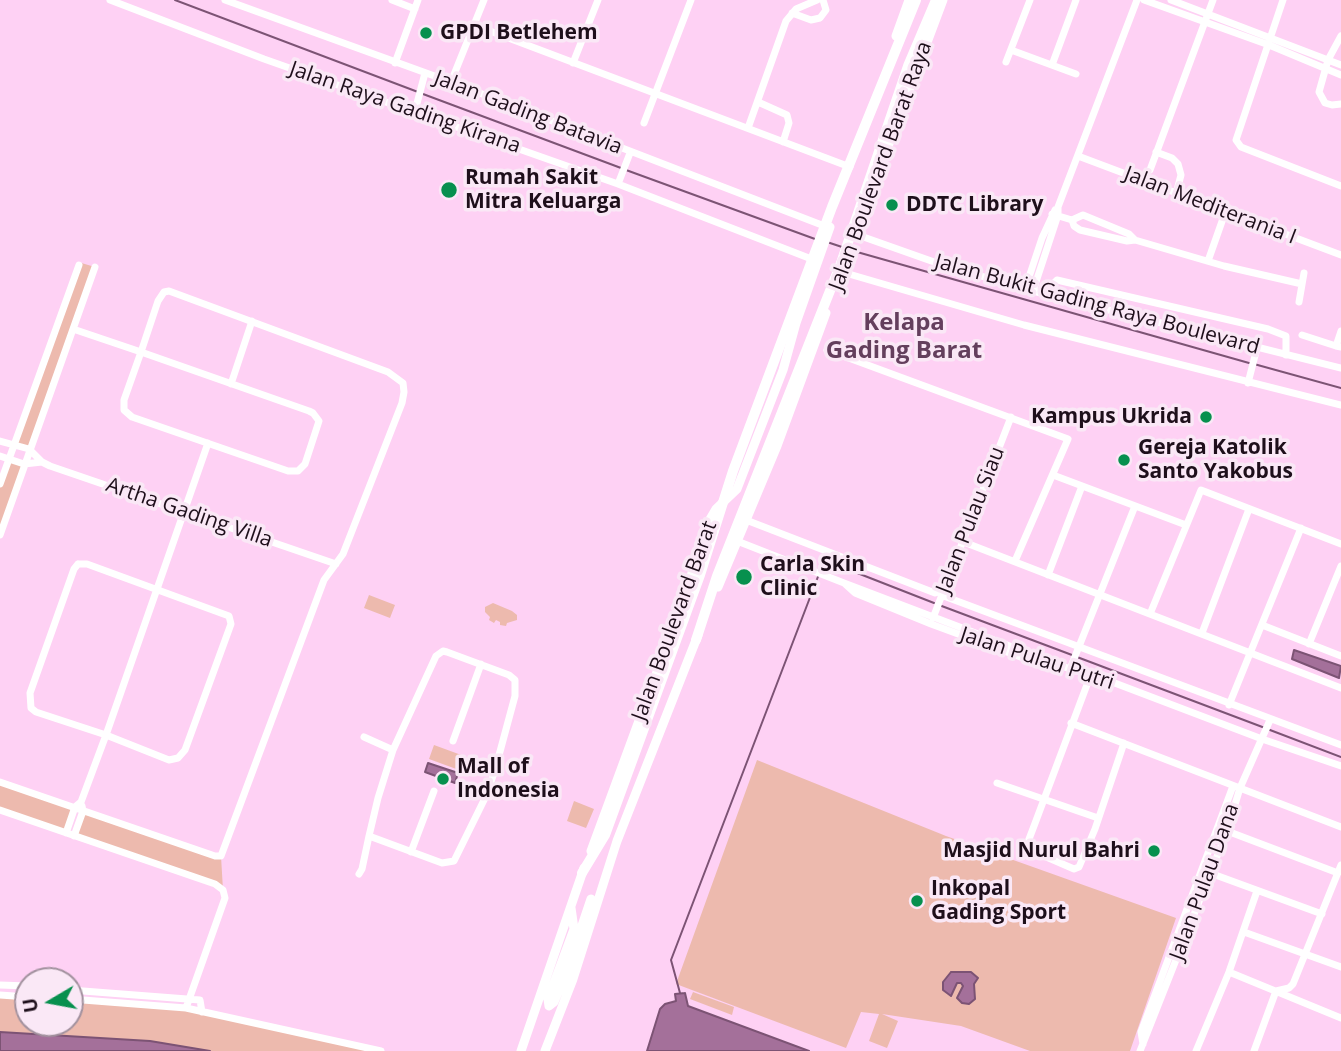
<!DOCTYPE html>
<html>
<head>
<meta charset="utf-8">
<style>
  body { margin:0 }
  #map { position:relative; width:1341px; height:1051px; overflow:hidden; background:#fed1f4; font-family:"Open Sans",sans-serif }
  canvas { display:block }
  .north { position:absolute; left:14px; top:967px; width:70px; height:70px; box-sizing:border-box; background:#fae8f6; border:2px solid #a2919e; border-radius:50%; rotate:260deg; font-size:19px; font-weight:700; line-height:28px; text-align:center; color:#1e0f1b }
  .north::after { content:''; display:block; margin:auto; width:24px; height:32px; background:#07904e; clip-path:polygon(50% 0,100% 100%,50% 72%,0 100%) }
</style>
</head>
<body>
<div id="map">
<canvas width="1341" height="1051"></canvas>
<div class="north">U</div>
</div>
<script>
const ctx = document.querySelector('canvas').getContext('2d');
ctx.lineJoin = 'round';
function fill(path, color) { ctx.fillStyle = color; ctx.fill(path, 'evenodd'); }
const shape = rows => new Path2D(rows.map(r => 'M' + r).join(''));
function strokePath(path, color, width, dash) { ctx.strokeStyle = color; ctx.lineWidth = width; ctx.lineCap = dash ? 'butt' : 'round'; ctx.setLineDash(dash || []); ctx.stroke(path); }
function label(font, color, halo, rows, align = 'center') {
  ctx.font = font + ' "Open Sans",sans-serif'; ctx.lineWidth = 7; ctx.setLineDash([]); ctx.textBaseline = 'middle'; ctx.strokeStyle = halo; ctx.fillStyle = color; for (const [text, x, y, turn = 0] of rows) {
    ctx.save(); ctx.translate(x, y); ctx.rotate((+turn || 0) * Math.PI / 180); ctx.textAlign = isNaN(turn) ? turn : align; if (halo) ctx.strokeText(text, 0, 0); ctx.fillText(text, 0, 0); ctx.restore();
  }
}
const green = shape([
  [78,262,95,267,29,449,13,444],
  [9,459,26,464,0,538,0,484],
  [369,595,395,605,390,618,364,608],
  [493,603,512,611,517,615,517,620,507,623,506,626,500,625,500,622,496,620,494,623,489,620,490,617,485,612,485,607],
  [434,745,464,756,459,770,429,759],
  [757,760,946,836,1176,918,1130,1051,1030,1051,961,1026,882,1014,898,1021,887,1048,869,1041,879,1014,861,1012,846,1048,676,984],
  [0,782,75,807,66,833,0,810],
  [574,801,594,809,586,828,567,821],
  [83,811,221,856,223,890,74,836],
  [693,992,734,1007,732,1015,690,999],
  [0,996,28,997,28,1023,70,1023,70,999,186,1008,380,1051,210,1051,150,1041,0,1032]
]);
const water = shape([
  [1294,650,1341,666,1339,678,1292,659,1294,650],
  [428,763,458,773,455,783,425,772,428,763],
  [951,972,971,972,978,978,974,984,975,999,969,1004,962,1003,957,998,963,986,961,983,957,983,951,996,943,990,943,982,951,972],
  [685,993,688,1006,809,1051,647,1051,660,1009,665,1004,676,1001,675,994,685,993],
  [0,1032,150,1041,210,1051,0,1051,0,1032]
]);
const stream = shape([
  [175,0,418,92],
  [423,94,621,168],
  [626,170,815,239],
  [827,242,842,247],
  [850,250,1249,363],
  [1254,364,1341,388],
  [821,569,824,560,934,603],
  [939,605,1072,655],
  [1077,657,1265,728],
  [1270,730,1341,757],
  [680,993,671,960,819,574]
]);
const minor = shape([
  [110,0,264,59,618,184,814,260],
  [225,0,451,82,827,227],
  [392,0,415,9],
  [1144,0,1269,45,1341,75],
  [1171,0,1341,65],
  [1283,0,1236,140,1241,147,1341,186],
  [792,13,811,20,820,18,826,10,823,0],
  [474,25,850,167],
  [1341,36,1328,60,1319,92,1325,103,1332,105,1341,104],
  [1011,50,1076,74],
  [1006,62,1030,0],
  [395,63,418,0],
  [573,63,598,0],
  [1052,65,1076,0],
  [451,82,484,0],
  [758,102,787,115,789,123,783,142],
  [415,111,425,73],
  [644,123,691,0],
  [748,128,786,21,796,9,817,0],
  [1156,152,1172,158,1178,164,1181,175,1177,190],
  [1078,156,1341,255],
  [1150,170,1213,0],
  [618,184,630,153],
  [1052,214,1072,220,1083,215,1129,234,1135,240],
  [1072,220,1074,226,1080,230,1127,241,1135,240,1224,266,1302,284],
  [855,234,937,263,1025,289,1341,368],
  [1208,261,1226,210],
  [842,272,1024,325,1341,405],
  [1025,289,1042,238,1055,210],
  [1033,291,1058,215,1058,207,1137,0],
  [1051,296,1052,285,1057,280,1268,329,1286,336,1286,355],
  [1299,302,1304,273],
  [1341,331,1336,346,1341,347],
  [1302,335,1336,346],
  [827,350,1068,439,1015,561],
  [1248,383,1257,348],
  [231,384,252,321],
  [0,441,29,449,42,462,50,466,336,564],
  [0,456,24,464,42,462],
  [1053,475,1186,525],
  [0,484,79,265],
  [746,520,935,593],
  [0,535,95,267],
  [737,541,844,583,855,593,931,624,1034,662,1048,661],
  [961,541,1341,688],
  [78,564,87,564,229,616,231,624,185,750,178,758,169,760,106,735,36,712,31,708,30,693,74,569,78,564],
  [1048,575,1082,486],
  [844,583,1070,669,1091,674,1262,739,1341,766],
  [941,595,1341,745],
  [1150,614,1201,490,1341,544],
  [933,618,1011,417],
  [1262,625,1341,656],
  [1202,633,1249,509],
  [1309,644,1341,566],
  [1070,669,1135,506],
  [1091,674,1034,826,1026,847,1028,849,1074,869,1079,867,1095,829,1124,743],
  [1229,705,1301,528],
  [1071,723,1341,827],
  [364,737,393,750],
  [453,741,481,664],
  [0,782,215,856,221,856,324,580,343,554,402,403,404,392,403,383,388,372,169,291,164,292,158,301,141,352,124,400,124,410,132,417,288,471,298,471,305,464,319,421,313,413,309,411,141,352,73,329],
  [997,783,1098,818],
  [0,810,215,884,223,890,225,898,186,1008],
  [1227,831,1338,873],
  [66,833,75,807,81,802,106,735,208,443],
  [74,836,83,811,82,806],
  [411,852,434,791],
  [1210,873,1322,914],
  [359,874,362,869,369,836,378,798,393,750,436,656,443,651,447,652,509,675,515,680,515,696,495,770,487,794,454,861,442,863,369,836],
  [1244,932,1341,967],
  [1229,972,1341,1018],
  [0,985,28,986],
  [70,990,200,1000,202,1012],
  [1276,991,1289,988,1293,984,1341,865],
  [0,995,28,997],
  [70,999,186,1008,381,1051],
  [1143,1044,1141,1032,1233,786],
  [1140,1051,1227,831,1240,788,1270,720],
  [1196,1051,1229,972,1257,891],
  [1254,1051,1276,991]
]);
const major = shape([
  [896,36,909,0],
  [860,221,943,0],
  [718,587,777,446,826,313],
  [591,851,686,593,706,526,716,509,737,489,783,370,796,323,830,227],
  [571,908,574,929,548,999,549,1006,554,1002,565,976,591,899],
  [521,1051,584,868],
  [545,1051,573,979,617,841,698,635]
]);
const highway = shape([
  [696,640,717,576,841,263,908,66,936,0],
  [582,873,605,835,700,575,733,471,832,207,916,0]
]);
const markers = [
  [426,33,7,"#07904e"],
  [449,190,9,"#07904e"],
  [892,205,7,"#07904e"],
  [1206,417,7,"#07904e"],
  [1124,460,7,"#07904e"],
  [744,577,9,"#07904e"],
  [443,779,7,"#07904e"],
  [1154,851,7,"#07904e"],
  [917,901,7,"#07904e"]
];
const poiNames = [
  ["GPDI Betlehem",440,33],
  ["Rumah Sakit",465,178],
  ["Mitra Keluarga",465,202],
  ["DDTC Library",906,205],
  ["Kampus Ukrida",1192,417,"right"],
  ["Gereja Katolik",1138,448],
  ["Santo Yakobus",1138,472],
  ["Carla Skin",760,565],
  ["Clinic",760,589],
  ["Mall of",457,767],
  ["Indonesia",457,791],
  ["Masjid Nurul Bahri",1140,851,"right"],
  ["Inkopal",931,889],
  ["Gading Sport",931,913]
];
const streetNames = [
  ["Jalan Raya Gading Kirana",405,108,19],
  ["Jalan Gading Batavia",528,113,21],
  ["Jalan Boulevard Barat Raya",881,166,-70],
  ["Jalan Mediterania I",1210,206,21],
  ["Jalan Bukit Gading Raya Boulevard",1097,305,15],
  ["Artha Gading Villa",189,513,19],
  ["Jalan Pulau Siau",971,520,-69],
  ["Jalan Boulevard Barat",675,621,-70],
  ["Jalan Pulau Putri",1037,659,18],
  ["Jalan Pulau Dana",1205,882,-70]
];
const quarterNames = [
  ["Kelapa",904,323],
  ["Gading Barat",904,351]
];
fill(green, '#edbaae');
fill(water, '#a4709a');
strokePath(water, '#7c5374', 2);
strokePath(stream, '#7c5374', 2);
strokePath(minor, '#fff', 7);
strokePath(major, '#fff', 9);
strokePath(highway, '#fff', 10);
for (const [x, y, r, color] of markers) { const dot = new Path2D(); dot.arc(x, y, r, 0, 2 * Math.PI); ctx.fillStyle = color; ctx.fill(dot); strokePath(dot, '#fae8f6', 2.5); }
label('bold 21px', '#1e0f1b', '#fae8f6', poiNames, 'left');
label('21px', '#1e0f1b', '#fae8f6', streetNames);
label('bold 24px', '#643f5d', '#fae8f6', quarterNames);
</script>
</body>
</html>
